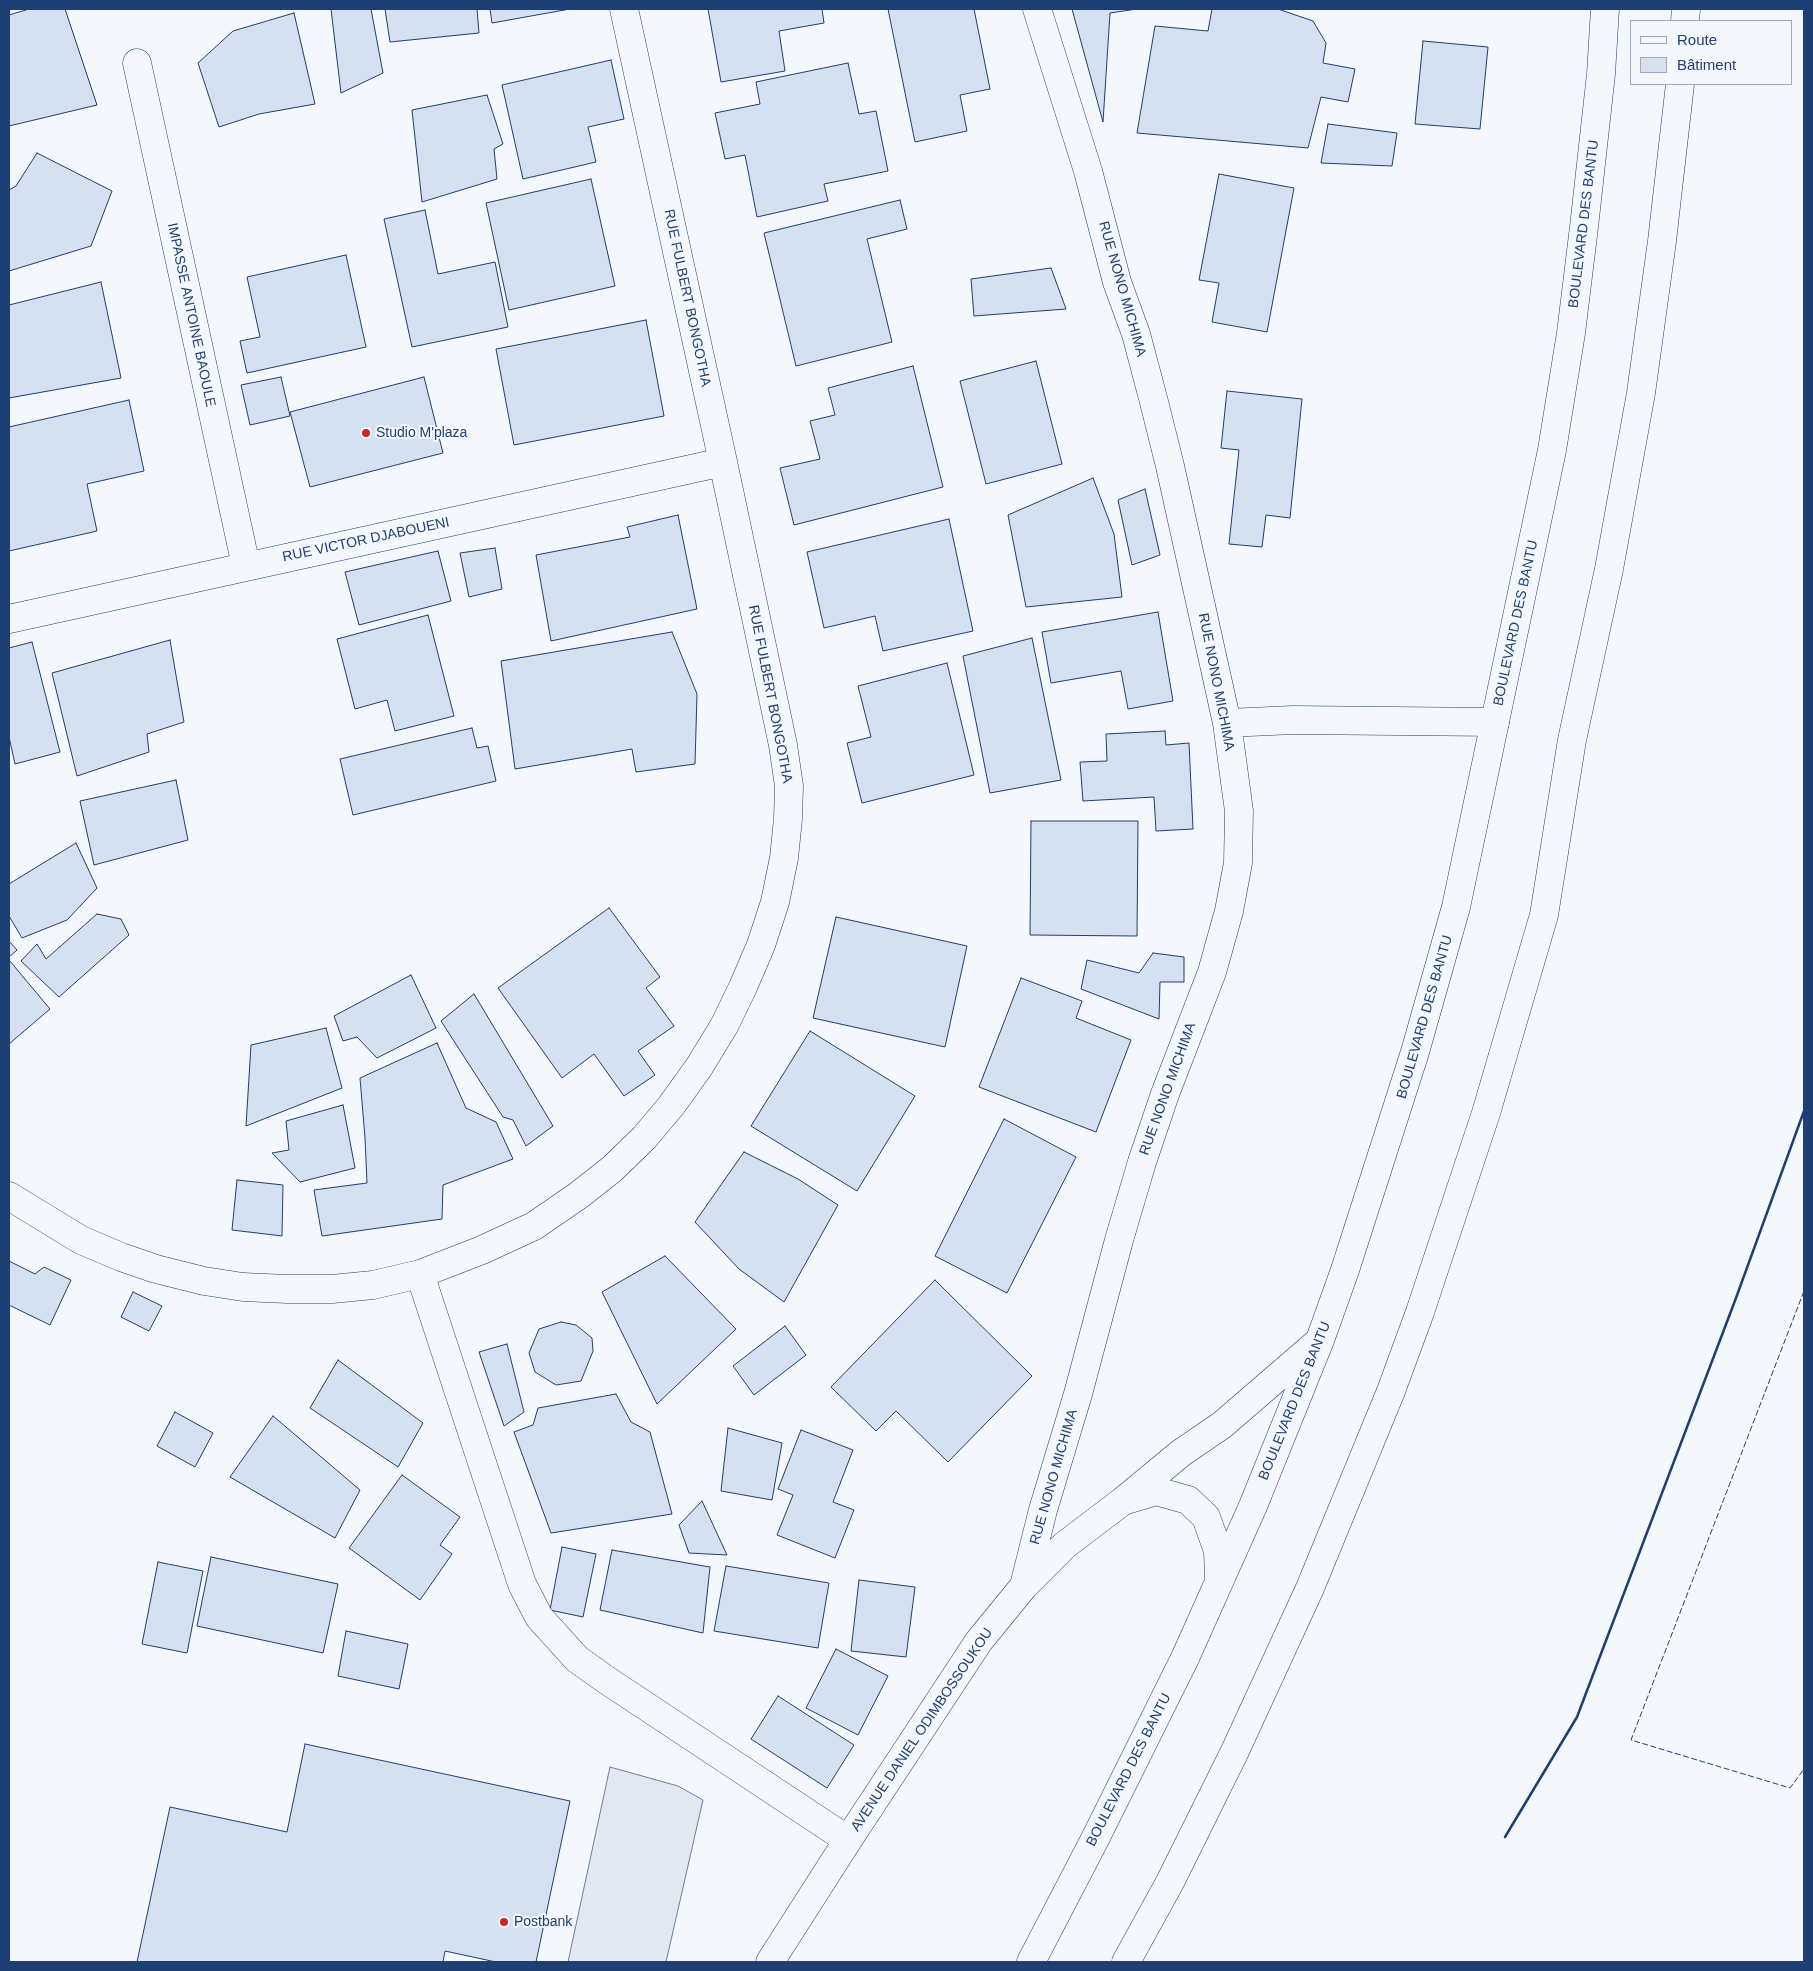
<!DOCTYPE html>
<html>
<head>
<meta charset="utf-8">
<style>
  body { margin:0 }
  #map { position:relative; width:1813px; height:1971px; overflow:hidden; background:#f4f7fb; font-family:Arial,sans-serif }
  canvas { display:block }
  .frame { position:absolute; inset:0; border:10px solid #1d3f73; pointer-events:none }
  .legend { position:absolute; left:1630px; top:20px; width:162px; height:65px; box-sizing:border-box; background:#f4f7fb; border:1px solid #9eadc5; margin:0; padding:6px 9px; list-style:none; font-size:15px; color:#1d3f73 }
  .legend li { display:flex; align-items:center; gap:10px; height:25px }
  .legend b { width:25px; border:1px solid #9eadc5 }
</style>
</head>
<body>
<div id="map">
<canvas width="1813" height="1971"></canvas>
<div class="frame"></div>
<ul class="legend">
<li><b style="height:6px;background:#f4f7fb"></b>Route</li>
<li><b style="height:14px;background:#d5e0f0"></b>Bâtiment</li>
</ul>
</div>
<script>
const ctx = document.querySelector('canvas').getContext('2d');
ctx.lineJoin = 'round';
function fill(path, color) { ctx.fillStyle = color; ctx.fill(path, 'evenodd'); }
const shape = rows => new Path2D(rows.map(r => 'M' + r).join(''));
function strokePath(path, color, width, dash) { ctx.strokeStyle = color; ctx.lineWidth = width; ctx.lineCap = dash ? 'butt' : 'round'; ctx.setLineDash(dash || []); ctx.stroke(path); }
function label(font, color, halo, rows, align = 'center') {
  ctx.font = font + ' Arial,sans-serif'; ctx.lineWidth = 4; ctx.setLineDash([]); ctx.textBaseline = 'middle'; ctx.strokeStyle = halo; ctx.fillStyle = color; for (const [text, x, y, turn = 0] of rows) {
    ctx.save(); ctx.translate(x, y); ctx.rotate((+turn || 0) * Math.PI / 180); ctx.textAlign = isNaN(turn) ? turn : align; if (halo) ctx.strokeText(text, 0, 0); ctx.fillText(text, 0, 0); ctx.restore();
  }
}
const parking = shape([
  [610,1767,678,1786,703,1800,666,1962,568,1962,610,1767]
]);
const building = shape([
  [29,9,65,9,97,105,9,126,9,15,29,9],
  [331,9,371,9,383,73,341,93,331,9],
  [385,9,477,9,479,33,390,42,385,9],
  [490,9,570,9,492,23,490,9],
  [708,9,822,9,824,23,779,31,785,71,721,82,708,9],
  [888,9,974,9,990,89,960,95,967,131,915,142,888,9],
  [1072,9,1137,9,1110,13,1103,122,1072,9],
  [1212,9,1278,9,1313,21,1326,43,1323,63,1355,69,1348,102,1321,97,1308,148,1137,133,1155,26,1208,31,1212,9],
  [294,13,315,104,259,114,219,127,198,63,233,31,294,13],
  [1423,41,1488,47,1480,129,1415,124,1423,41],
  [611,60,624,119,588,127,596,162,523,179,502,85,611,60],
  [848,63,859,114,876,111,888,171,824,184,828,201,757,217,745,155,725,159,715,113,760,104,756,82,848,63],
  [487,95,503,144,494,149,497,179,422,202,412,110,487,95],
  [1328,124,1397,133,1392,166,1321,163,1328,124],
  [37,153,112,191,91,246,9,271,9,190,16,186,37,153],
  [1219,174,1294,188,1267,332,1212,322,1219,283,1199,280,1219,174],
  [591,179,615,286,509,310,486,203,591,179],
  [900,200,907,229,867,239,892,342,796,366,764,233,900,200],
  [425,210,438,274,495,262,508,327,412,347,384,219,425,210],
  [346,255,366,347,247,373,240,341,260,337,247,277,346,255],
  [1051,268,1066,309,974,316,971,279,1051,268],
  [101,282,121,378,9,398,9,305,101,282],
  [646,320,664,416,514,445,496,349,646,320],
  [1036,361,1062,464,986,484,960,381,1036,361],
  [913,366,943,487,794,525,780,468,820,459,810,421,835,415,828,388,913,366],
  [281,377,290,416,250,425,241,385,281,377],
  [424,377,443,453,310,487,290,412,424,377],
  [1227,391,1302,399,1290,518,1266,515,1262,547,1229,544,1239,450,1221,448,1227,391],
  [129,400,144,471,87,484,97,531,9,551,9,427,129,400],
  [1093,478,1114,534,1122,597,1026,607,1008,515,1093,478],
  [1145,489,1160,555,1132,565,1118,500,1145,489],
  [678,515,697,609,551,641,536,555,630,537,627,527,678,515],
  [949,519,973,631,883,651,875,616,824,628,807,552,949,519],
  [495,548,502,589,469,597,460,553,495,548],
  [438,551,451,601,359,625,345,572,438,551],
  [1158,612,1173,701,1128,709,1121,671,1051,683,1042,632,1158,612],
  [428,615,454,716,395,731,387,700,355,709,337,639,428,615],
  [672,632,697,694,695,764,636,772,632,749,515,769,501,661,672,632],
  [1032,638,1061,780,990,793,963,656,1032,638],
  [170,640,184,722,147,734,149,752,77,776,52,673,170,640],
  [32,642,60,752,15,764,9,737,9,648,32,642],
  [947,663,974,775,862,803,847,743,871,737,858,686,947,663],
  [472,728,477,748,488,746,496,781,353,815,340,759,472,728],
  [1165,731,1166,745,1189,743,1193,829,1156,831,1154,797,1083,801,1080,762,1107,761,1106,734,1165,731],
  [176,780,188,840,94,865,80,801,176,780],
  [1031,821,1138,821,1137,936,1030,935,1031,821],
  [76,843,97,888,67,920,22,938,9,916,9,884,76,843],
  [609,908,660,977,646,988,674,1026,638,1051,655,1075,624,1096,594,1054,562,1078,498,988,609,908],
  [97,914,121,919,129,935,59,997,21,961,37,944,46,959,97,914],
  [836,917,967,946,945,1047,813,1018,836,917],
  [9,941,17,950,9,957,9,941],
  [1153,953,1184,957,1184,982,1160,982,1159,1019,1081,989,1087,960,1139,973,1153,953],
  [9,960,50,1009,9,1044,9,960],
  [411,975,436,1028,377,1058,357,1037,343,1041,334,1016,411,975],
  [1021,978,1082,1001,1076,1018,1131,1040,1096,1132,979,1087,1021,978],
  [474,994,553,1126,526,1146,513,1120,503,1117,441,1021,474,994],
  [326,1028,342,1088,246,1126,251,1045,326,1028],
  [810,1031,915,1096,857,1191,751,1126,810,1031],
  [437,1043,466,1108,496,1122,513,1159,443,1185,442,1219,322,1236,314,1190,367,1183,365,1138,360,1078,437,1043],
  [343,1105,355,1168,300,1182,272,1153,289,1150,286,1121,343,1105],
  [1004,1119,1076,1157,1007,1293,935,1256,1004,1119],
  [744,1152,798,1179,838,1205,784,1302,739,1269,695,1222,744,1152],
  [237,1180,283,1185,282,1236,232,1230,237,1180],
  [665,1256,736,1329,657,1404,602,1292,665,1256],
  [9,1261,35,1274,44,1267,71,1280,50,1325,9,1305,9,1261],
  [935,1280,1032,1376,948,1462,896,1411,876,1431,831,1387,935,1280],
  [133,1292,162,1306,149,1331,121,1317,133,1292],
  [561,1322,576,1325,592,1338,593,1351,581,1381,556,1385,535,1372,529,1353,539,1329,561,1322],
  [785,1326,806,1355,754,1395,733,1366,785,1326],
  [507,1344,524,1412,504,1426,479,1352,507,1344],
  [338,1360,423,1423,398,1467,310,1408,338,1360],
  [616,1394,631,1422,650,1432,672,1514,551,1533,514,1432,533,1425,538,1408,616,1394],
  [175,1412,213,1433,195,1467,157,1446,175,1412],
  [273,1416,360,1490,335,1538,230,1477,273,1416],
  [728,1428,782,1443,772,1500,721,1491,728,1428],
  [801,1430,853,1450,833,1502,854,1510,835,1558,777,1535,793,1495,778,1489,801,1430],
  [402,1475,460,1517,440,1545,452,1554,420,1600,349,1548,402,1475],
  [702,1501,727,1555,689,1553,679,1525,702,1501],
  [562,1547,596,1554,583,1617,550,1610,562,1547],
  [612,1550,710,1567,703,1633,600,1610,612,1550],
  [211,1557,338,1584,323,1653,197,1626,211,1557],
  [158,1562,203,1571,187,1653,142,1644,158,1562],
  [726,1566,829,1583,818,1648,714,1631,726,1566],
  [859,1580,915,1587,906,1657,851,1651,859,1580],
  [346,1631,408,1644,399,1689,338,1676,346,1631],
  [836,1649,888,1676,858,1735,806,1708,836,1649],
  [778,1696,854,1745,827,1788,751,1739,778,1696],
  [305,1744,570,1801,536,1962,496,1962,445,1951,443,1962,137,1962,170,1807,287,1832,305,1744]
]);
const minor = shape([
  [137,63,246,566],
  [9,619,723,462],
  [1227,723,1293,720,1495,722],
  [9,1196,81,1240,121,1257,156,1269,204,1281,243,1287,287,1289,332,1289,373,1285,420,1274,482,1250,534,1226,579,1195,612,1169,644,1138,671,1106,699,1067,724,1026,743,987,761,945,775,902,784,858,788,819,789,786,783,745,723,462,624,9],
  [420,1274,522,1584,539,1617,577,1659,605,1679,848,1840],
  [1024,1586,1043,1510,1078,1394,1119,1240,1142,1162,1165,1094,1212,972,1229,911,1238,863,1239,811,1227,723,1170,466,1153,398,1136,334,1117,282,1088,171,1037,9],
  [770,1962,848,1840,979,1641,1024,1586,1065,1545,1123,1501]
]);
const highway = shape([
  [1685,21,1686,9],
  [1126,1500,1156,1491,1188,1500,1206,1517,1218,1551,1219,1580],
  [1123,1501,1181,1453,1222,1425,1317,1343],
  [1031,1962,1095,1839,1185,1658,1253,1506,1320,1340,1345,1270,1415,1052,1456,907,1552,450,1571,333,1584,227,1601,74,1605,9],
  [1126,1962,1170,1882,1235,1751,1310,1588,1391,1391,1420,1312,1486,1113,1544,915,1572,740,1609,569,1641,393,1662,241,1680,84]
]);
const fence = shape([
  [1804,1291,1631,1740,1790,1788,1804,1769]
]);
const wall = shape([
  [1505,1837,1577,1717,1736,1298,1804,1111]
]);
const markers = [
  [366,433,5,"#c62828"],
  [504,1922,5,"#c62828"]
];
const streetNames = [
  ["BOULEVARD DES BANTU",1584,224,-83],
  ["RUE NONO MICHIMA",1122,289,74],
  ["RUE FULBERT BONGOTHA",687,298,78],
  ["IMPASSE ANTOINE BAOULE",191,315,78],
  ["RUE VICTOR DJABOUENI",366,540,-12],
  ["BOULEVARD DES BANTU",1516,623,-78],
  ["RUE NONO MICHIMA",1216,682,79],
  ["RUE FULBERT BONGOTHA",770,694,79],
  ["BOULEVARD DES BANTU",1425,1017,-74],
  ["RUE NONO MICHIMA",1168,1089,-70],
  ["BOULEVARD DES BANTU",1295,1401,-68],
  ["RUE NONO MICHIMA",1054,1477,-74],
  ["AVENUE DANIEL ODIMBOSSOUKOU",922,1730,-56],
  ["BOULEVARD DES BANTU",1129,1770,-63]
];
const poiNames = [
  ["Studio M'plaza",376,433],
  ["Postbank",514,1922]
];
fill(parking, '#e3e8f0');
strokePath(parking, '#687fa3', 1);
fill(building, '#d5e0f0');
strokePath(building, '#1d3f73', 1);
strokePath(minor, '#1d3f73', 29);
strokePath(highway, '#1d3f73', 29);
strokePath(minor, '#f4f7fb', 28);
strokePath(highway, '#f4f7fb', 28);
strokePath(fence, '#1d3f73', 1, [6, 2.5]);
strokePath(wall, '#1d3f73', 2.5);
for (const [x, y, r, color] of markers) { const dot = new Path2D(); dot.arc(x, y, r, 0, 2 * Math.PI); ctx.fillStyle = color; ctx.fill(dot); strokePath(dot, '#f4f7fb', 2); }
label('14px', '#1d3f73', '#f4f7fb', streetNames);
label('14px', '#1d3f73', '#f4f7fb', poiNames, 'left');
</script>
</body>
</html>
